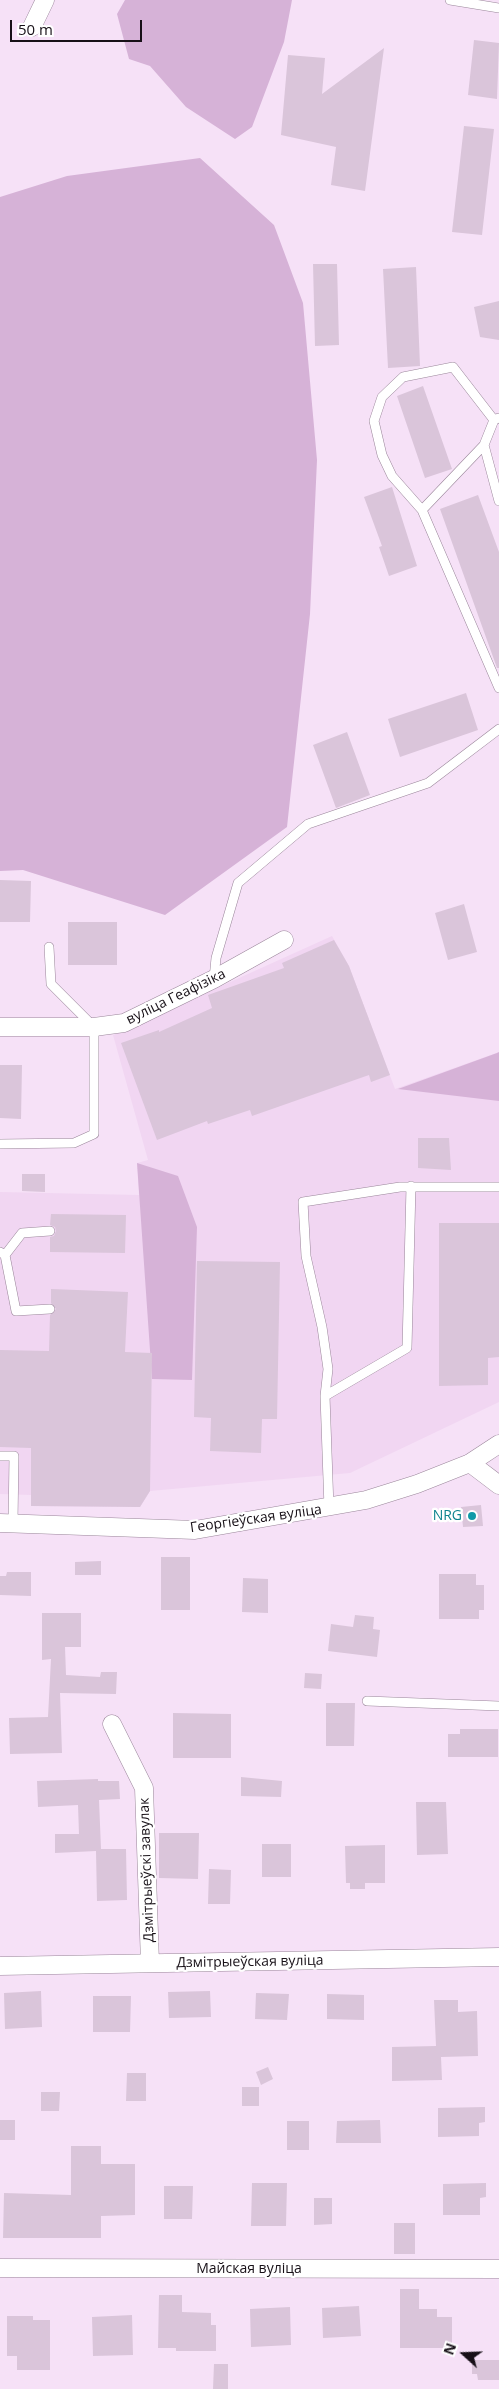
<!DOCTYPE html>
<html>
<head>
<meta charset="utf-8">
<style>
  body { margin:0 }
  #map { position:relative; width:499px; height:2389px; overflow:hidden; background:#f6e1f7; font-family:"Open Sans",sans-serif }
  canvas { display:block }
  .north { position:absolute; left:439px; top:2329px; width:50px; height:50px; -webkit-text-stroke:4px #fff; paint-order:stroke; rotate:290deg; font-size:14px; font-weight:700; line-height:20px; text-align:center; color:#171017 }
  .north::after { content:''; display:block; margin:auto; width:18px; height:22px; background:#171017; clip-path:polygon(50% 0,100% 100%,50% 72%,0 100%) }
  .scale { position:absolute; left:10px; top:20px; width:132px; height:22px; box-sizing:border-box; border:2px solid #171017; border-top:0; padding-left:6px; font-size:15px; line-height:18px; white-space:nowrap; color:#171017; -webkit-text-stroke:4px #fff; paint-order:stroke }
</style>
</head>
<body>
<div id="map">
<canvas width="499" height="2389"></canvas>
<div class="north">N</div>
<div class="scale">50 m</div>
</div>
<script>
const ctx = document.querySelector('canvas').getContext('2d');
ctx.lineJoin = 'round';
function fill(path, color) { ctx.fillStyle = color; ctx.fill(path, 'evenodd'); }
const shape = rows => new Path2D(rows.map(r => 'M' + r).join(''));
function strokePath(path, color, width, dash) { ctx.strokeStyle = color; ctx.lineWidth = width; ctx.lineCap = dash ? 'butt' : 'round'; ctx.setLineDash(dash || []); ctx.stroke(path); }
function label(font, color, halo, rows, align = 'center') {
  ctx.font = font + ' "Open Sans",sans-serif'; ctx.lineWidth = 4.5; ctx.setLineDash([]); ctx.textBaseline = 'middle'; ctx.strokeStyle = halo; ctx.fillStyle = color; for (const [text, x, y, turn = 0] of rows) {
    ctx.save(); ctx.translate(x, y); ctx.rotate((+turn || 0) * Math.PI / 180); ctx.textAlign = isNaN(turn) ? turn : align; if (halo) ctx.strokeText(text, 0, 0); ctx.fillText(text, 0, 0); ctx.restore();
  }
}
const built = shape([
  [332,936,349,966,395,1089,499,1052,499,1402,350,1473,150,1491,140,1507,31,1506,31,1495,0,1494,0,1192,139,1195,137,1163,148,1160,113,1035]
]);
const green = shape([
  [125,0,292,0,284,42,252,127,235,139,186,107,150,66,129,59,117,14],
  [200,158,274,225,303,303,317,460,310,614,287,827,165,915,23,870,0,871,0,197,67,176],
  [499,1052,499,1101,398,1089,497,1053],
  [137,1163,178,1176,197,1227,192,1380,152,1379]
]);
const building = shape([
  [474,40,499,43,497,99,468,95],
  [384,48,365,191,331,185,336,147,281,135,288,55,325,58,322,94],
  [464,126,494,129,482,235,452,232],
  [313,264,337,264,339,345,315,346],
  [416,267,420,366,388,368,383,269],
  [499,301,499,340,480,337,474,307],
  [423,386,452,469,425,478,397,396],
  [392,487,417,566,389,576,379,547,382,546,364,497],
  [478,495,499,552,499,668,497,668,440,509],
  [466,693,478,730,400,757,388,719],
  [347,732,370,795,336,808,313,745],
  [0,880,31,881,30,922,0,922],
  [464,904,477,952,448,960,435,913],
  [68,922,117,922,117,965,68,965],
  [334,940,349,966,390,1075,371,1082,369,1075,252,1116,250,1110,208,1124,207,1121,157,1140,121,1043,159,1030,159,1032,212,1008,208,995,284,968,282,963],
  [0,1065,22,1065,21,1119,0,1118],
  [418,1138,449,1138,451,1170,418,1168],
  [22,1174,45,1174,45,1192,22,1191],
  [51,1214,126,1215,125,1253,50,1252,50,1237,54,1236,56,1231,55,1227,50,1225],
  [439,1223,499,1223,499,1357,488,1358,488,1385,439,1386],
  [197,1261,280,1262,277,1419,262,1419,261,1453,210,1451,211,1418,194,1417],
  [51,1289,128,1292,125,1352,152,1353,150,1491,140,1507,31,1506,31,1448,0,1447,0,1350,49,1351,50,1315,56,1309,51,1303],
  [481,1505,483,1526,463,1527,461,1507],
  [161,1557,190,1557,190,1610,161,1610],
  [101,1561,101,1575,75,1575,75,1562],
  [7,1572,31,1572,31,1596,0,1595,0,1576,6,1576],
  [439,1574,476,1574,476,1585,484,1585,484,1610,479,1610,479,1619,439,1619],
  [243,1578,268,1579,268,1613,242,1612],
  [42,1613,81,1613,81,1647,65,1647,66,1675,100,1677,101,1672,117,1672,116,1694,60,1693,62,1753,10,1754,9,1718,48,1717,51,1659,42,1660],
  [355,1615,374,1617,373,1629,380,1630,377,1657,328,1651,331,1624,353,1627],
  [305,1673,322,1674,321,1689,304,1688],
  [326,1703,355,1703,354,1746,326,1746],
  [173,1713,231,1714,231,1758,173,1758],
  [460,1729,498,1729,498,1757,448,1757,448,1734,460,1734],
  [241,1777,282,1781,281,1797,241,1796],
  [98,1779,98,1781,119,1781,120,1799,99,1800,101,1849,126,1849,127,1900,97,1901,96,1851,55,1853,55,1834,79,1834,78,1805,38,1807,37,1781],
  [416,1802,446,1802,448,1854,417,1855],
  [159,1833,199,1833,198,1879,159,1878],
  [262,1844,291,1844,291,1877,262,1877],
  [385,1845,385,1883,365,1883,365,1889,350,1889,350,1883,346,1883,345,1846],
  [209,1869,231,1870,230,1904,208,1904],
  [41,1991,42,2027,5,2029,4,1993],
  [210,1991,211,2017,169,2018,168,1992],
  [256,1993,289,1994,287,2020,255,2019],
  [327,1994,364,1995,364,2020,327,2019],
  [93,1996,131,1996,130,2032,93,2032],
  [434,2000,458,2000,458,2012,477,2011,478,2056,441,2057,442,2080,392,2081,392,2047,436,2046],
  [268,2067,273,2079,261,2085,256,2072],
  [127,2073,146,2073,146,2101,126,2101],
  [242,2087,259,2087,259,2106,242,2106],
  [41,2092,60,2092,59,2111,41,2111],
  [485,2107,485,2122,479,2123,479,2136,438,2137,438,2108],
  [0,2120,15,2120,15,2140,0,2140],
  [380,2120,381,2143,336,2143,337,2121],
  [287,2121,309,2121,309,2150,287,2150],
  [71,2146,101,2146,101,2164,135,2164,135,2215,101,2216,101,2238,3,2238,4,2193,71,2195],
  [252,2183,287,2183,286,2226,251,2226],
  [486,2183,486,2197,480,2198,480,2215,443,2215,443,2184],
  [164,2186,193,2186,192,2219,164,2219],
  [314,2198,332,2198,332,2224,314,2225],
  [394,2223,415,2223,415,2254,394,2254],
  [400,2289,419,2289,419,2309,437,2309,437,2317,452,2317,452,2348,400,2348],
  [159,2295,182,2295,182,2312,211,2313,211,2325,216,2325,216,2351,176,2351,176,2348,158,2348],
  [359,2306,361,2336,323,2338,322,2308],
  [290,2307,291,2345,251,2347,250,2309],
  [132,2315,133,2355,93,2356,92,2317],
  [7,2316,33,2316,33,2320,50,2320,50,2370,17,2370,17,2356,7,2356],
  [472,2360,499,2360,499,2380,478,2380,477,2374,472,2374],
  [214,2364,228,2364,228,2389,213,2389]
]);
const service = shape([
  [450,0,499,8],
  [494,420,453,367,403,377,382,397,374,421,382,455,392,476,422,510,499,688],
  [484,445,499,501],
  [422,510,484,445,494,420,499,418],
  [214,979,216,958,238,883,308,824,428,783,499,729],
  [0,1144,74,1143,94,1134,94,1027,51,984,49,947],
  [0,1252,5,1255,16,1311,50,1309],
  [5,1255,22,1233,50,1231],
  [325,1396,407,1348,411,1186],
  [0,1456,14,1456,13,1523],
  [329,1508,325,1396,328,1369,322,1327,306,1256,303,1202,400,1187,499,1187],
  [367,1701,499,1706]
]);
const minor = shape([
  [32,27,45,0],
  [0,1027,94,1027,124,1023,214,979,284,940],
  [470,1463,499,1485],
  [0,1523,195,1530,366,1500,417,1484,470,1463,499,1444],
  [112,1724,144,1788,150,1963],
  [0,1966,499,1957],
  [0,2268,499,2269]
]);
const markers = [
  [472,1516,5,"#0f9aa8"]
];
const streetNames = [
  ["вуліца Геафізіка",176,997,-26],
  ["Георгіеўская вуліца",256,1519,-8],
  ["Дзмітрыеўскі завулак",147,1870,-92],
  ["Дзмітрыеўская вуліца",250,1962,-1],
  ["Майская вуліца",249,2269]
];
const cultureNames = [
  ["NRG",462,1516]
];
fill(built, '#f1d6f2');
fill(green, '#d6b2d7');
fill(building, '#dac5da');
strokePath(service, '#9a869a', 10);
strokePath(minor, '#9a869a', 19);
strokePath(service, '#fff', 9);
strokePath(minor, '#fff', 18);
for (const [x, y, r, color] of markers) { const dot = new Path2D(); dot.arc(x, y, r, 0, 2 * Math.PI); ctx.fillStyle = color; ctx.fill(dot); strokePath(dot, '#fff', 2); }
label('14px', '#171017', '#fff', streetNames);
label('14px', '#0d838f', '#fff', cultureNames, 'right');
</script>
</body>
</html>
